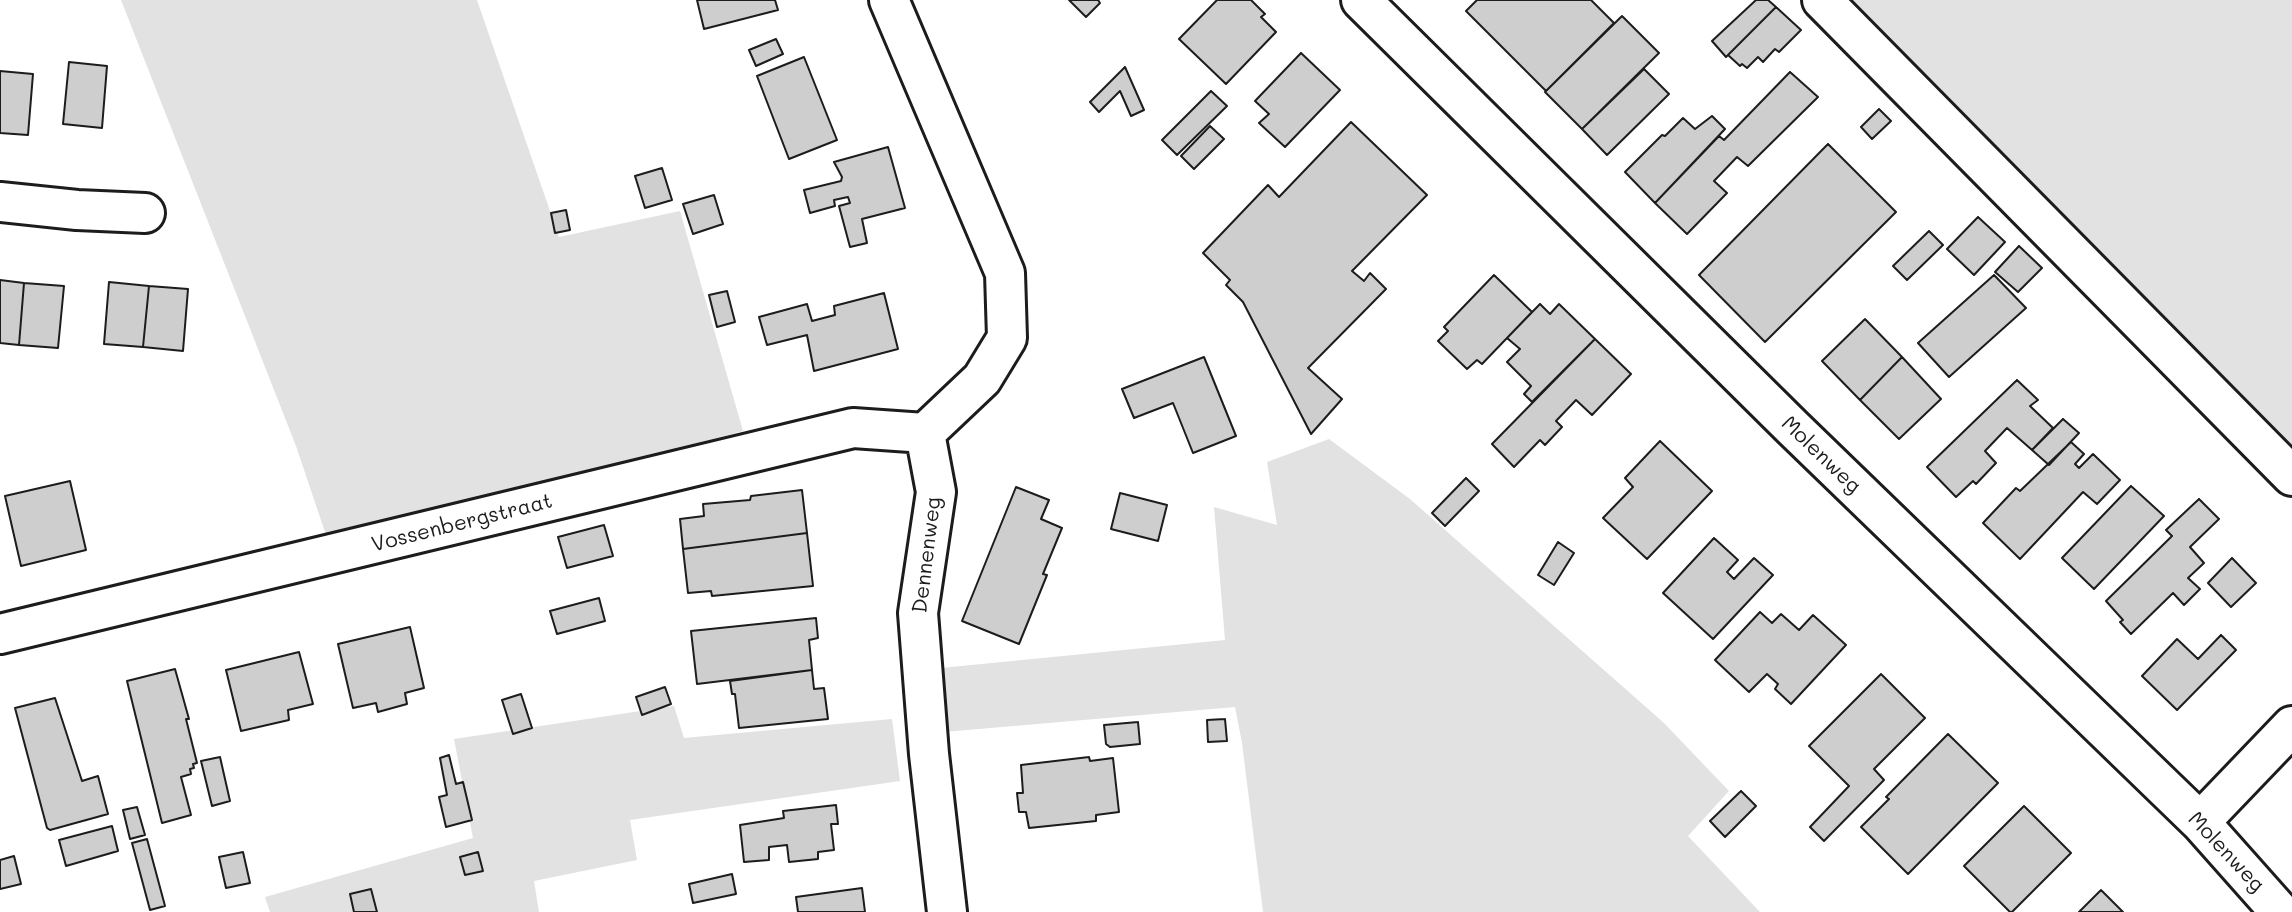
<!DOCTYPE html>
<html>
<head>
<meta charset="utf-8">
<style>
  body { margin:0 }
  canvas { display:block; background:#fff }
</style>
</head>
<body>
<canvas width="2292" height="912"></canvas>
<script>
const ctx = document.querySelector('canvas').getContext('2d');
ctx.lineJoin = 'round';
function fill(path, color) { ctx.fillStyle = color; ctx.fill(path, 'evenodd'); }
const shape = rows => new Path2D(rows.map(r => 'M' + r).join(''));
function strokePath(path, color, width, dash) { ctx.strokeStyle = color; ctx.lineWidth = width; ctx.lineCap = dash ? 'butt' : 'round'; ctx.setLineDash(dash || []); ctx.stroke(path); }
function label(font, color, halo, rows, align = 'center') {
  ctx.font = font + ' Mali,sans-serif'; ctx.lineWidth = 5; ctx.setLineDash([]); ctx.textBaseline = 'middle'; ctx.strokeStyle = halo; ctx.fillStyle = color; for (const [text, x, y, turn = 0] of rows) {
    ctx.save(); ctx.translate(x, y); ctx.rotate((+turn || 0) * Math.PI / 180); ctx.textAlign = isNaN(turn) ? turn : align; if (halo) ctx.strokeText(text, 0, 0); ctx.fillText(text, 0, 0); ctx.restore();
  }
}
const green = shape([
  [121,0,477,0,559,237,680,211,743,431,329,544,296,446],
  [1839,0,2292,0,2292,471],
  [1329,439,1410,499,1664,723,1729,791,1688,836,1760,912,1263,912,1242,743,1235,707,944,732,941,668,1225,640,1214,507,1277,525,1267,462],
  [674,706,684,738,892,719,900,781,630,820,637,860,534,881,539,912,270,912,265,897,473,838,454,739]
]);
const building = shape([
  [697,0,775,0,778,10,704,29,697,0],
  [1069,0,1098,0,1100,3,1086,17,1069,0],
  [1217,0,1251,0,1265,14,1261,17,1276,32,1226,84,1179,39,1217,0],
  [1477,0,1591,0,1614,23,1546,91,1466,11,1477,0],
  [1756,0,1768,0,1776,7,1726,57,1712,41,1756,0],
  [1776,7,1801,30,1779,52,1775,49,1763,62,1758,57,1747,68,1742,64,1740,66,1728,55,1776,7],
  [1622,16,1659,53,1582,129,1545,92,1622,16],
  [776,39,783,54,756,66,749,50,776,39],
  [1301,53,1340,90,1285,147,1259,123,1269,114,1255,101,1301,53],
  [804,57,837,140,789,159,757,76,804,57],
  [69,62,107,66,102,128,63,124,69,62],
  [1125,67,1144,110,1131,116,1120,91,1099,112,1090,102,1125,67],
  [1644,69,1669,94,1607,155,1582,129,1644,69],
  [0,71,33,74,28,135,0,133,0,71],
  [1790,72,1818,97,1748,166,1737,157,1714,181,1727,193,1687,234,1655,203,1719,136,1724,140,1790,72],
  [1211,91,1227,106,1177,155,1162,140,1211,91],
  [1879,109,1891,121,1872,139,1861,127,1879,109],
  [1712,116,1725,129,1655,203,1625,172,1662,135,1665,136,1683,118,1695,129,1712,116],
  [1351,122,1427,195,1352,271,1364,281,1370,273,1386,289,1308,368,1342,399,1311,434,1243,302,1226,285,1230,280,1203,253,1268,185,1279,197,1351,122],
  [1210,126,1224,139,1194,169,1181,156,1210,126],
  [1828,144,1896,212,1765,342,1699,275,1828,144],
  [888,147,905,208,862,219,867,243,850,247,839,206,850,203,848,197,834,200,835,206,810,213,804,190,841,181,842,177,834,162,888,147],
  [662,168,672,200,645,208,635,176,662,168],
  [714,195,723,224,693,234,683,204,714,195],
  [566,210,570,230,555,233,551,213,566,210],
  [1978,217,2005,242,1974,275,1947,249,1978,217],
  [1929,231,1943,245,1907,280,1893,266,1929,231],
  [2019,246,2042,268,2018,292,1995,272,2019,246],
  [1494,275,1532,312,1482,364,1477,360,1467,369,1438,341,1448,331,1444,327,1494,275],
  [1994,275,2026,308,1949,377,1918,343,1994,275],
  [0,280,24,283,19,345,0,343,0,280],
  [109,282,149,286,143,347,104,344,109,282],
  [24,283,64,286,58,348,19,345,24,283],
  [149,286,188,289,183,351,143,347,149,286],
  [727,291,735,322,717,327,709,295,727,291],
  [884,293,898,349,814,371,807,335,767,345,759,317,807,304,812,321,835,315,834,306,884,293],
  [1540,304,1550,314,1559,304,1595,339,1532,402,1524,394,1531,386,1507,362,1520,349,1507,338,1540,304],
  [1865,319,1902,357,1860,400,1822,361,1865,319],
  [1595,339,1631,374,1592,415,1576,400,1556,421,1562,427,1545,445,1540,440,1514,467,1492,444,1595,339],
  [1204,357,1236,436,1193,453,1173,403,1134,418,1122,389,1204,357],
  [1902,357,1941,399,1899,439,1860,400,1902,357],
  [2017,380,2038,400,2030,406,2053,428,2032,450,2007,428,1985,451,1996,463,1976,484,1973,481,1956,497,1927,467,2017,380],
  [2063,419,2079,433,2049,465,2032,450,2063,419],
  [1660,441,1712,491,1647,559,1603,518,1633,487,1625,478,1660,441],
  [2071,442,2084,454,2075,464,2079,468,2093,454,2120,480,2097,504,2083,492,2020,559,1983,523,2016,488,2020,491,2071,442],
  [1466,478,1479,491,1445,526,1432,513,1466,478],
  [70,481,86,550,21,566,5,496,70,481],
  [2131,486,2164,516,2094,589,2062,558,2131,486],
  [1016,487,1049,500,1041,519,1062,528,1043,574,1047,575,1019,644,962,621,1016,487],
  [802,490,807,533,683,549,680,519,704,516,703,504,750,500,751,496,802,490],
  [1120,493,1167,505,1158,541,1111,529,1120,493],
  [2199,499,2219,519,2190,547,2204,563,2188,578,2200,589,2184,605,2173,593,2131,634,2120,622,2123,620,2106,601,2172,536,2166,530,2199,499],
  [604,525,613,556,567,568,558,537,604,525],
  [807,533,813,586,712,596,711,591,688,593,683,549,807,533],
  [1714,538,1738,560,1727,572,1734,579,1754,558,1773,575,1713,639,1663,593,1714,538],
  [1558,542,1574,553,1554,585,1538,575,1558,542],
  [2232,558,2256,583,2231,607,2208,583,2232,558],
  [599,598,605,621,557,634,550,611,599,598],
  [1760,612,1772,623,1781,614,1799,630,1813,615,1846,645,1791,704,1775,689,1778,684,1767,674,1749,692,1715,660,1760,612],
  [816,618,818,638,809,640,812,670,697,684,691,631,816,618],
  [410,627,424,688,405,693,407,704,378,712,376,703,353,708,338,644,410,627],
  [2221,635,2236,650,2177,710,2142,676,2177,639,2198,659,2221,635],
  [299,652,313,704,288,710,289,720,241,731,226,670,299,652],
  [175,669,189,719,186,719,197,763,193,764,194,768,190,769,191,774,181,777,191,815,162,823,127,681,175,669],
  [812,670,814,689,824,688,828,719,739,728,735,694,732,694,730,681,812,670],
  [1881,674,1925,718,1874,769,1884,780,1824,841,1810,827,1849,786,1809,746,1881,674],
  [665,687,671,704,642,715,636,697,665,687],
  [521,694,532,728,513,734,502,700,521,694],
  [55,698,82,781,98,776,108,814,50,830,47,828,15,708,55,698],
  [1225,719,1227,741,1208,742,1207,720,1225,719],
  [1138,722,1140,744,1110,747,1106,744,1104,725,1138,722],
  [1948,734,1998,783,1908,874,1861,827,1889,799,1886,797,1948,734],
  [449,755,456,784,463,782,472,820,446,827,439,797,447,795,440,758,449,755],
  [220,757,230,801,212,806,201,761,220,757],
  [1089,757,1090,761,1113,758,1119,812,1096,815,1096,821,1029,828,1026,812,1019,812,1017,793,1023,793,1021,765,1089,757],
  [1741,791,1756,806,1725,837,1710,821,1741,791],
  [836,805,838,824,831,824,834,850,818,852,818,859,789,862,787,845,769,847,769,860,744,862,740,825,784,818,783,811,836,805],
  [2024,806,2071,853,2012,912,2010,912,1964,866,2024,806],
  [137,807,145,835,130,839,123,810,137,807],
  [112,826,118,851,66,866,59,840,112,826],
  [147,839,165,906,150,910,132,843,147,839],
  [243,852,250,883,226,888,219,857,243,852],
  [478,852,483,871,465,875,460,857,478,852],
  [14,856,21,884,0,889,0,860,14,856],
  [732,874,736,894,693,903,689,884,732,874],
  [862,888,865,912,798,912,796,897,862,888],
  [371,889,377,912,354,912,350,894,371,889],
  [2101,890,2123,912,2079,912,2101,890]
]);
const minor = shape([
  [889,0,1005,273,1007,338,982,379,925,433],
  [1361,0,1792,427,2200,822,2280,912],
  [1822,0,2292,476],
  [0,202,77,210,145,213],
  [925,433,936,492,918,613,929,754,947,912],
  [0,634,853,428,925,433],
  [2200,822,2292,726]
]);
const streetNames = [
  ["Molenweg",1821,455,44],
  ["Vossenbergstraat",462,523,-14],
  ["Dennenweg",927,555,-83],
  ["Molenweg",2226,852,47]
];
fill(green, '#e2e2e2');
fill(building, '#cecece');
strokePath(building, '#1c1c1c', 2);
strokePath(minor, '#1c1c1c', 44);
strokePath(minor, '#fff', 38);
label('21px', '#1c1c1c', '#fff', streetNames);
</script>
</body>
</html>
